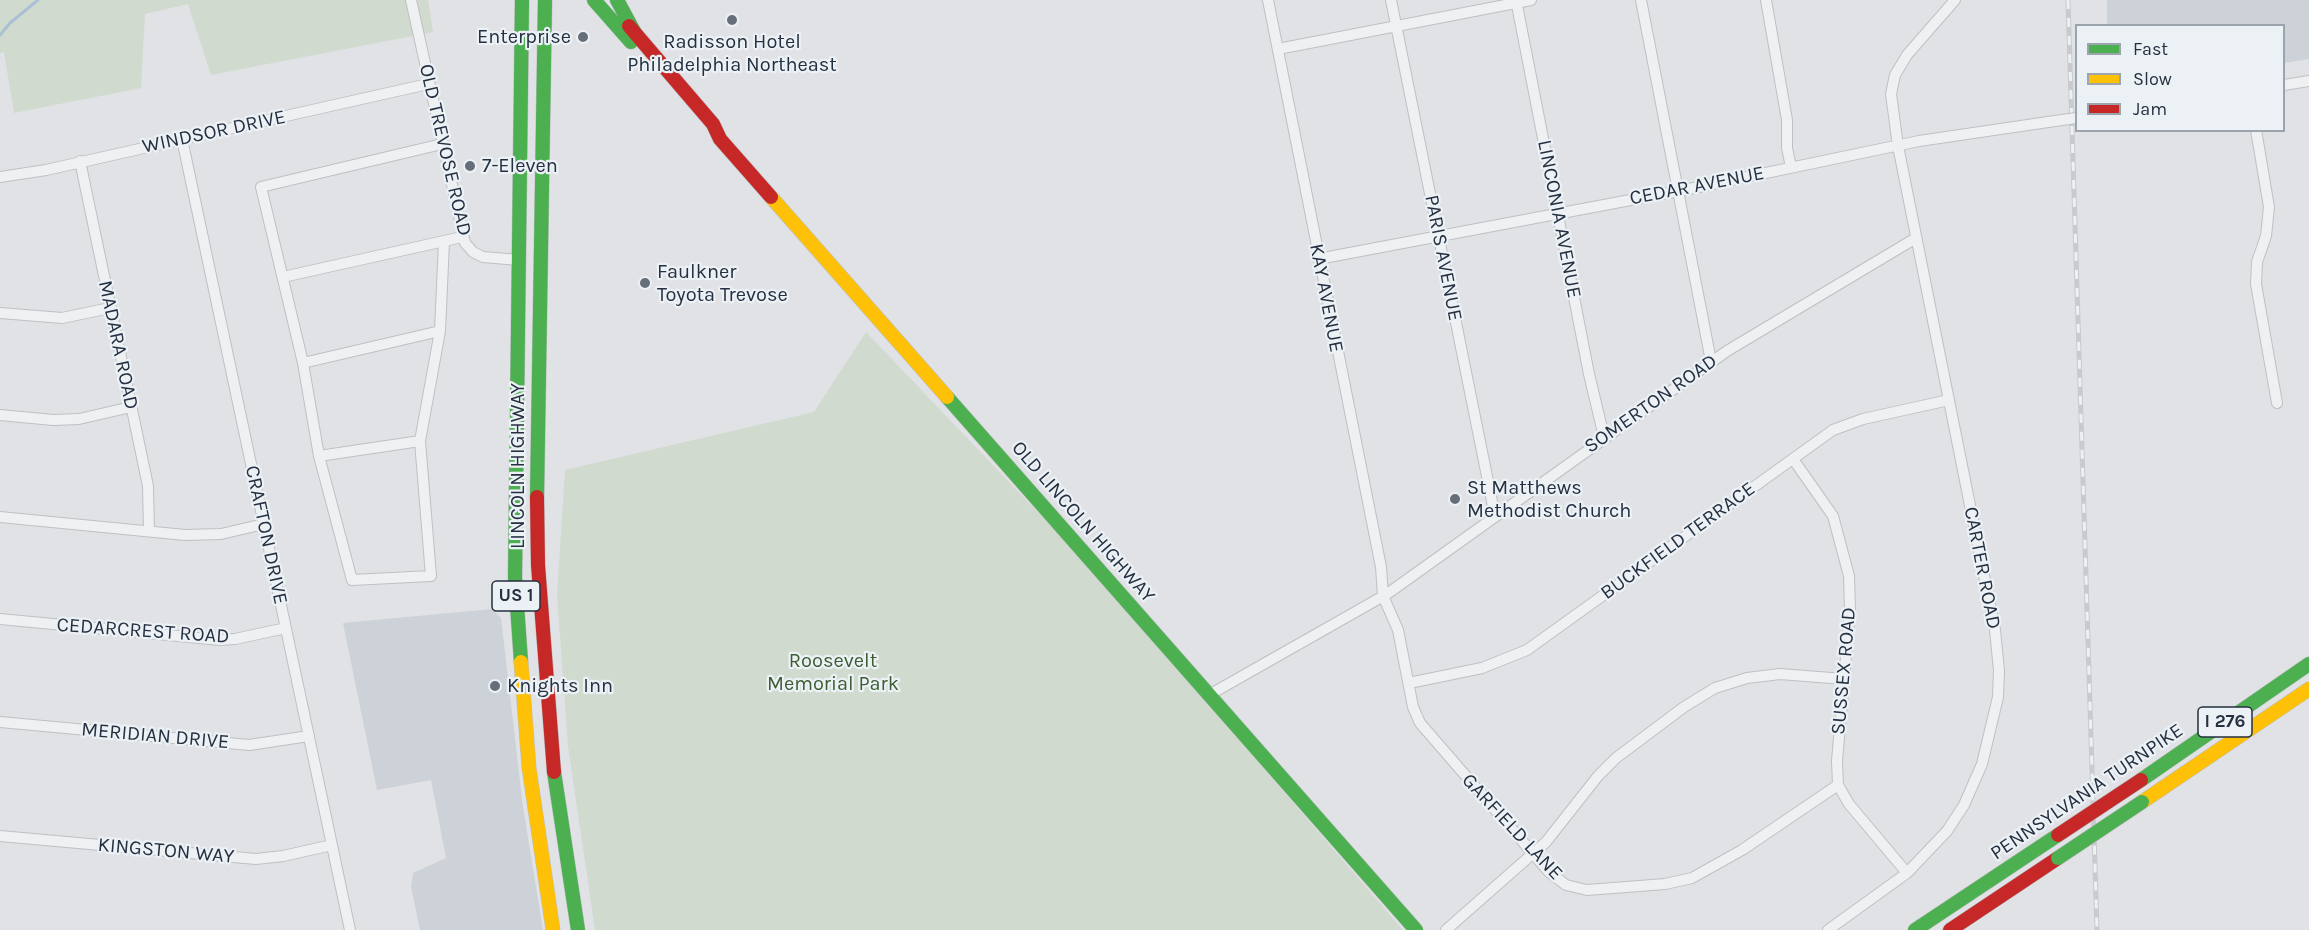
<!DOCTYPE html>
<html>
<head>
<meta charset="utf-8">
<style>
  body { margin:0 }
  #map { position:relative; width:2309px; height:930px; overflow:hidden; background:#e0e2e5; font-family:Karla,sans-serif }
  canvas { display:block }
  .legend { position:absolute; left:2075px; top:24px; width:210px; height:108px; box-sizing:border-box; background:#ecf1f6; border:2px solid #9ca4ad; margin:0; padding:8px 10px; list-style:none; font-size:18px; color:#253040 }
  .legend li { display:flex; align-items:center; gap:12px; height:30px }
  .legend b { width:30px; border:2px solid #9ca4ad }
</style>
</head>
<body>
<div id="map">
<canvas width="2309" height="930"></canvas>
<ul class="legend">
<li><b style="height:8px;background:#4caf50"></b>Fast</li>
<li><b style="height:8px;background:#ffc107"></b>Slow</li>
<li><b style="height:8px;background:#c62828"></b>Jam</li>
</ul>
</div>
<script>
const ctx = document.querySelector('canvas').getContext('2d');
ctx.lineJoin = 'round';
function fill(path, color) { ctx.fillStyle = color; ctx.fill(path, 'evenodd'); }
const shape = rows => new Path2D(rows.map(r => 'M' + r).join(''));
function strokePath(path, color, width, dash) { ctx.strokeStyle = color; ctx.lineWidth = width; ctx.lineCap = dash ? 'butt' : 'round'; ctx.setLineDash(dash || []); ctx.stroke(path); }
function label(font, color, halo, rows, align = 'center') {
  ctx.font = font + ' Karla,sans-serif'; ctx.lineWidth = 4.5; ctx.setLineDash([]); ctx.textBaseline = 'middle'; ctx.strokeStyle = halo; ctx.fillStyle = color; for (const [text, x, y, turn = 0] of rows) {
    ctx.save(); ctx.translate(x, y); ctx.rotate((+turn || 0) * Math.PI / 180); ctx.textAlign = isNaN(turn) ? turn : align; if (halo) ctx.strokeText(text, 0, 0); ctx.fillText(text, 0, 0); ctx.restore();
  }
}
const built = shape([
  [2107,0,2309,0,2309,59,2284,63,2284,26,2107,25],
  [492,609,501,618,523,807,543,930,420,930,411,887,413,873,446,858,431,780,377,790,343,623]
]);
const green = shape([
  [0,0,428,0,433,32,211,75,188,4,145,14,141,88,14,113,4,52,0,53],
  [866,332,1093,570,1403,930,595,930,568,746,557,595,565,470,814,412]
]);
const stream = shape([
  [0,35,10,23,38,0]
]);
const street = shape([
  [411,0,465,243,473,252,483,257,519,260],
  [1268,0,1381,567,1383,596,1398,630,1413,707,1420,723,1549,872,1566,885,1587,890,1665,884,1692,878,1742,850,1838,785],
  [1391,0,1495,516],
  [1516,0,1589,374,1604,437],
  [1641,0,1711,361],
  [1766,0,1787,120,1787,148,1791,167],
  [1278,49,1531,0],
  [2284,85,2309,81],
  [2256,130,2269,207,2266,236,2257,262,2256,284,2277,403],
  [182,139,350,930],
  [80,161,148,486,149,531],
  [0,177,46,170,428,84],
  [1318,259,1694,188,1919,141,2048,122],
  [283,277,462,237],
  [0,313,62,318,110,308],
  [303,363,440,331],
  [0,415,53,420,79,419,131,407],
  [420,441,431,576,352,580,319,456,303,363,261,187,442,144],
  [319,456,420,441,440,331,444,241],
  [1793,459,1833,516,1849,576,1850,610,1837,761,1838,785,1849,804,1907,873],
  [0,517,185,535,221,534,264,524],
  [0,619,220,640,235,639,286,628],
  [1409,683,1482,668,1527,650,1833,430,1863,419,1949,400],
  [1209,695,1387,594,1727,351,1916,238],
  [0,722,249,745,309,736],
  [0,836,256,859,283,856,332,845],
  [1446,930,1546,842,1598,776,1616,758,1684,707,1715,688,1747,678,1780,674,1844,679],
  [1828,930,1907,873,1947,831,1964,805,1982,764,1998,697,1999,671,1995,630,1898,146,1891,94,1895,75,1907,55,1955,0]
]);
const fast = shape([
  [594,0,631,42],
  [617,0,636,35],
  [947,397,1416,930],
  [537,497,545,0],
  [521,662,515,577,522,0],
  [554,772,578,930],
  [2141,780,2309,664],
  [1915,930,2058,835]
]);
const slow = shape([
  [771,197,947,397],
  [521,662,529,768,553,930],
  [2142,802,2309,689]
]);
const jam = shape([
  [629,26,713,124,720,139,771,197],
  [537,497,538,565,554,772],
  [1950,930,2058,858]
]);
const rail = shape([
  [2068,0,2097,930]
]);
const streetBridge = shape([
  [2048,122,2076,118]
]);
const fastBridge = shape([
  [2058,858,2142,802]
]);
const jamBridge = shape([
  [2058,835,2141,780]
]);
const markers = [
  [732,20,6,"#666e7a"],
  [583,37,6,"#666e7a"],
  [470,166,6,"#666e7a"],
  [645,283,6,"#666e7a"],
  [1455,499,6,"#666e7a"],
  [495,686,6,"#666e7a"]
];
const shields = [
  [516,596,48],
  [2225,722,54]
];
const shieldNames = [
  ["US 1",516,596],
  ["I 276",2225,722]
];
const poiNames = [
  ["Enterprise",571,37,"right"],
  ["Radisson Hotel",732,42,"center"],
  ["Philadelphia Northeast",732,65,"center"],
  ["7-Eleven",482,166],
  ["Faulkner",657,272],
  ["Toyota Trevose",657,295],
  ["St Matthews",1467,488],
  ["Methodist Church",1467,511],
  ["Knights Inn",507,686]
];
const streetNames = [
  ["WINDSOR DRIVE",214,132,-12],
  ["OLD TREVOSE ROAD",445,150,77],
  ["CEDAR AVENUE",1697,186,-11],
  ["LINCONIA AVENUE",1559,219,79],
  ["PARIS AVENUE",1443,258,79],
  ["KAY AVENUE",1326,298,79],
  ["MADARA ROAD",118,345,78],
  ["SOMERTON ROAD",1651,404,-35],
  ["LINCOLN HIGHWAY",518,466,-90],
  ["OLD LINCOLN HIGHWAY",1083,522,49],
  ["CRAFTON DRIVE",266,535,78],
  ["BUCKFIELD TERRACE",1678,541,-36],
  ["CARTER ROAD",1982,568,79],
  ["CEDARCREST ROAD",143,631,4],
  ["SUSSEX ROAD",1844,671,-85],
  ["MERIDIAN DRIVE",155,736,5],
  ["PENNSYLVANIA TURNPIKE",2087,792,-34],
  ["GARFIELD LANE",1512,827,47],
  ["KINGSTON WAY",166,851,5]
];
const parkNames = [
  ["Roosevelt",833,661],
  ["Memorial Park",833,684]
];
fill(built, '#cdd2d9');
fill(green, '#d0dacf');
strokePath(stream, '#abc0d4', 3);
strokePath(street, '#bec0c3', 12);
strokePath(fast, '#bbbfc3', 15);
strokePath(slow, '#bbbfc3', 15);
strokePath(jam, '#bbbfc3', 15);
strokePath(street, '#eff0f2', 10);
strokePath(fast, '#4caf50', 14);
strokePath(slow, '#ffc107', 14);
strokePath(jam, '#c62828', 14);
strokePath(rail, '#c8cacd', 5);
strokePath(rail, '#ecf1f6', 3, [9]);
strokePath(streetBridge, '#bec0c3', 12, []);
strokePath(fastBridge, '#b2b5ba', 15, []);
strokePath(jamBridge, '#b2b5ba', 15, []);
strokePath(streetBridge, '#eff0f2', 10);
strokePath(fastBridge, '#4caf50', 14);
strokePath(jamBridge, '#c62828', 14);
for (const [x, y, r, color] of markers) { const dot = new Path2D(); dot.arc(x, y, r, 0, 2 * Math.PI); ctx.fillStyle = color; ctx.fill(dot); strokePath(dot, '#ecf1f6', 2); }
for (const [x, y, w] of shields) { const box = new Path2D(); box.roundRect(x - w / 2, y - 15, w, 30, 4.5); ctx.fillStyle = '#ecf1f6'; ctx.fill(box); strokePath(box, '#253040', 1.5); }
label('bold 18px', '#253040', null, shieldNames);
label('20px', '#253040', '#ecf1f6', poiNames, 'left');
label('20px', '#253040', '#ecf1f6', streetNames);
label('20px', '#3b5d31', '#ecf1f6', parkNames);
</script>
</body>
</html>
